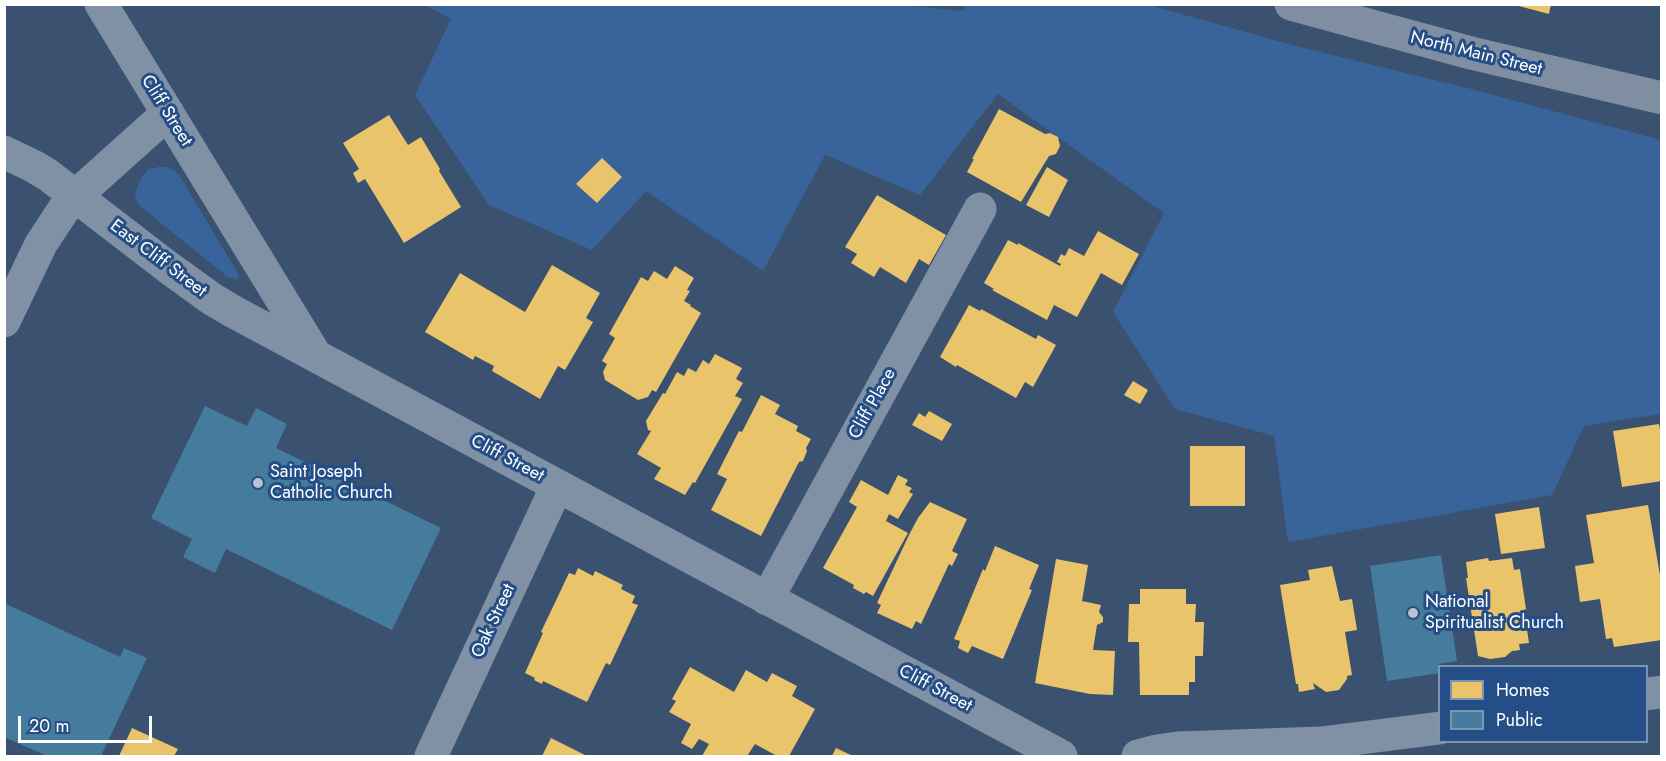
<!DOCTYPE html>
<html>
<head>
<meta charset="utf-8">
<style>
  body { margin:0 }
  #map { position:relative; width:1666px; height:761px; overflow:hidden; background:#3a516f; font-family:Jost,sans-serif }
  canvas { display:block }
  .frame { position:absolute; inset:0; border:6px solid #fff; pointer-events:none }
  .legend { position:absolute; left:1438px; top:665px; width:210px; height:78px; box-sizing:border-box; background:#244e85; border:2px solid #7c95b6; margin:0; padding:8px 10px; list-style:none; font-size:18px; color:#fff }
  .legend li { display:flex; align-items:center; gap:12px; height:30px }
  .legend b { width:30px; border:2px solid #7c95b6 }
  .scale { position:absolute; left:18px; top:716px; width:134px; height:27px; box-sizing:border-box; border:3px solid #fff; border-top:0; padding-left:8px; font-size:18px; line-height:21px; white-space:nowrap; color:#fff; -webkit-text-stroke:4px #244e85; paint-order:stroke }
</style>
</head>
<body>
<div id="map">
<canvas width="1666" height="761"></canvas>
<div class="frame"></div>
<ul class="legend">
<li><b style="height:16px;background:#e9c46a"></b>Homes</li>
<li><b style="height:16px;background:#457b9d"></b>Public</li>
</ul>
<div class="scale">20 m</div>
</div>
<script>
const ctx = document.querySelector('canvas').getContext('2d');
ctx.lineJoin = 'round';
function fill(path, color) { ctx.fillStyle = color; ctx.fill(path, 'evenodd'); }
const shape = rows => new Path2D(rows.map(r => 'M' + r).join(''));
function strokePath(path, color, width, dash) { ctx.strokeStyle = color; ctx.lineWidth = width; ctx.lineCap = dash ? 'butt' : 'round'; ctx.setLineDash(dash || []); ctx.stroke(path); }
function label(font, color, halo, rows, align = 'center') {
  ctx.font = font + ' Jost,sans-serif'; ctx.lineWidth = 6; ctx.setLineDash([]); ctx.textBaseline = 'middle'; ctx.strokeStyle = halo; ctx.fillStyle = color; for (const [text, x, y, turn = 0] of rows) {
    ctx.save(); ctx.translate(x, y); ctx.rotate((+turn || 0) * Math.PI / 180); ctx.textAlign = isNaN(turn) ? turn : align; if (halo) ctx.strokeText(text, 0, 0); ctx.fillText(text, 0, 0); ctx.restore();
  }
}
const green = shape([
  [891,4,964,11,966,4,1149,5,1292,45,1471,89,1661,140,1661,414,1584,426,1552,495,1288,542,1274,436,1175,409,1113,312,1164,213,998,94,920,195,825,155,763,271,646,191,592,250,489,205,415,95,451,19,425,5],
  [158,167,167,167,174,170,179,175,239,275,237,279,229,278,140,206,137,201,135,194,138,185,142,177,148,170]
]);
const homes = shape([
  [1511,4,1551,4,1549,14],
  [999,109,1045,134,1050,133,1058,137,1060,146,1056,154,1049,156,1021,202,967,172,974,159,972,159],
  [389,115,408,145,421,137,440,169,439,171,461,207,404,243,365,179,358,183,353,173,359,169,343,143],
  [602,158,622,177,597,203,576,184],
  [1047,167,1068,180,1049,217,1026,205],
  [877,195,946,235,929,265,919,259,906,283,880,267,874,277,851,263,857,254,845,247],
  [1098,231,1139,254,1122,285,1101,273,1077,317,1054,305,1047,320,992,290,994,289,984,283,1008,240,1018,245,1018,243,1060,266,1061,264,1057,262,1061,254,1065,256,1069,248,1084,256],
  [552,265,600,293,586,318,593,322,565,370,558,366,540,399,492,371,494,366,475,356,473,360,425,332,460,273,525,312],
  [675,266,694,278,687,290,690,291,684,301,691,305,690,306,701,313,656,392,652,390,648,397,638,400,605,380,603,372,607,364,602,361,615,338,609,334,641,277,648,281,654,271,667,279],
  [969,305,980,311,981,309,1036,339,1038,335,1056,345,1033,387,1025,382,1016,398,957,365,956,367,940,357],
  [715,354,742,368,736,379,743,383,735,396,742,399,695,483,693,482,685,495,654,479,661,468,637,454,651,431,648,430,646,421,663,393,665,394,677,372,684,376,688,368,696,372,703,360,709,364],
  [1133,381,1148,390,1140,404,1124,395],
  [761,395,780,405,775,414,798,426,796,431,811,439,806,448,807,451,803,461,799,462,761,536,711,510,727,479,717,474,739,431,742,432],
  [929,411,952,424,942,441,912,425,919,413,925,417],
  [1659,424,1662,443,1662,481,1622,487,1613,431],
  [1190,446,1245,446,1245,506,1190,506],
  [898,475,908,480,905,485,912,488,909,492,913,494,898,519,889,514,886,521,908,533,873,596,866,592,864,594,853,588,854,585,823,568,857,507,849,502,861,480,888,495],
  [930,502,967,519,952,551,958,554,952,566,949,564,921,624,916,621,912,629,877,613,881,605,877,603,909,535,918,518],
  [1648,505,1662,587,1662,640,1614,647,1612,638,1606,639,1600,599,1580,602,1575,566,1594,563,1586,515],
  [1539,507,1545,548,1501,554,1495,514],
  [995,546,1039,565,1029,589,1032,590,1003,659,972,646,968,653,958,648,960,641,954,639,983,569,985,571],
  [1488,558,1489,561,1512,558,1514,570,1520,569,1526,609,1524,610,1529,643,1519,644,1520,650,1512,651,1505,657,1490,659,1478,656,1466,578,1468,578,1466,562],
  [1056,559,1088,565,1082,601,1101,605,1099,612,1103,617,1103,622,1097,625,1093,650,1115,651,1113,695,1090,694,1035,683],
  [1332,566,1340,601,1352,599,1357,630,1345,632,1352,675,1347,676,1347,679,1339,690,1326,692,1313,683,1315,689,1299,692,1298,684,1296,684,1280,585,1310,580,1308,570],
  [578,568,593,576,595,571,623,585,621,589,635,596,632,603,638,605,610,665,606,663,587,702,543,681,542,684,534,680,535,678,525,673,543,633,541,632,569,573,575,575],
  [1140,589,1186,589,1186,604,1196,604,1195,622,1204,622,1203,656,1195,656,1195,682,1189,682,1189,695,1140,695,1139,642,1128,642,1129,604,1140,604],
  [690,667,734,692,746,670,767,682,772,673,797,686,792,696,815,709,789,756,777,756,755,744,747,756,702,756,709,744,699,739,692,749,681,743,691,724,669,712,676,701,672,699],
  [132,728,178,749,174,756,119,756],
  [551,738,587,756,542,756],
  [836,748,853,756,832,756]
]);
const public = shape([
  [205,406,247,426,256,408,287,424,276,448,441,528,392,630,226,549,215,573,183,557,192,539,151,518],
  [1441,555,1457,661,1439,664,1440,673,1387,681,1370,566],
  [4,603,120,657,124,648,147,658,101,756,47,756,4,737]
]);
const minor = shape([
  [101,4,316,356],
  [4,152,33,166,48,175,169,268,212,299,234,312,1061,756],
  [4,321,41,244,66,206,80,192,168,113],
  [767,599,980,209],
  [1646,694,1662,692],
  [431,756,557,486],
  [1138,756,1157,751,1178,748,1321,743,1440,728]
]);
const major = shape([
  [1291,4,1471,53,1662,98]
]);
const markers = [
  [258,483,6,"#bac2cd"],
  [1413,613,6,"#bac2cd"]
];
const streetNames = [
  ["North Main Street",1476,54,14],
  ["Cliff Street",166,111,58],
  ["East Cliff Street",158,259,37],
  ["Cliff Place",873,404,-61],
  ["Cliff Street",507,459,28],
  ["Oak Street",494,621,-65],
  ["Cliff Street",935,689,28]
];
const poiNames = [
  ["Saint Joseph",270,473],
  ["Catholic Church",270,494],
  ["National",1425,603],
  ["Spiritualist Church",1425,624]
];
fill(green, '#39649b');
fill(homes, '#e9c46a');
fill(public, '#457b9d');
strokePath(minor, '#8191a5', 33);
strokePath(major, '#808ea2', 33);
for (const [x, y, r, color] of markers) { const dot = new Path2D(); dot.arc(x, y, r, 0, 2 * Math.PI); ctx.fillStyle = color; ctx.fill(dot); strokePath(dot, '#244e85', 2); }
label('18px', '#fff', '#244e85', streetNames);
label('18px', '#fff', '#244e85', poiNames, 'left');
</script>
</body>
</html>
